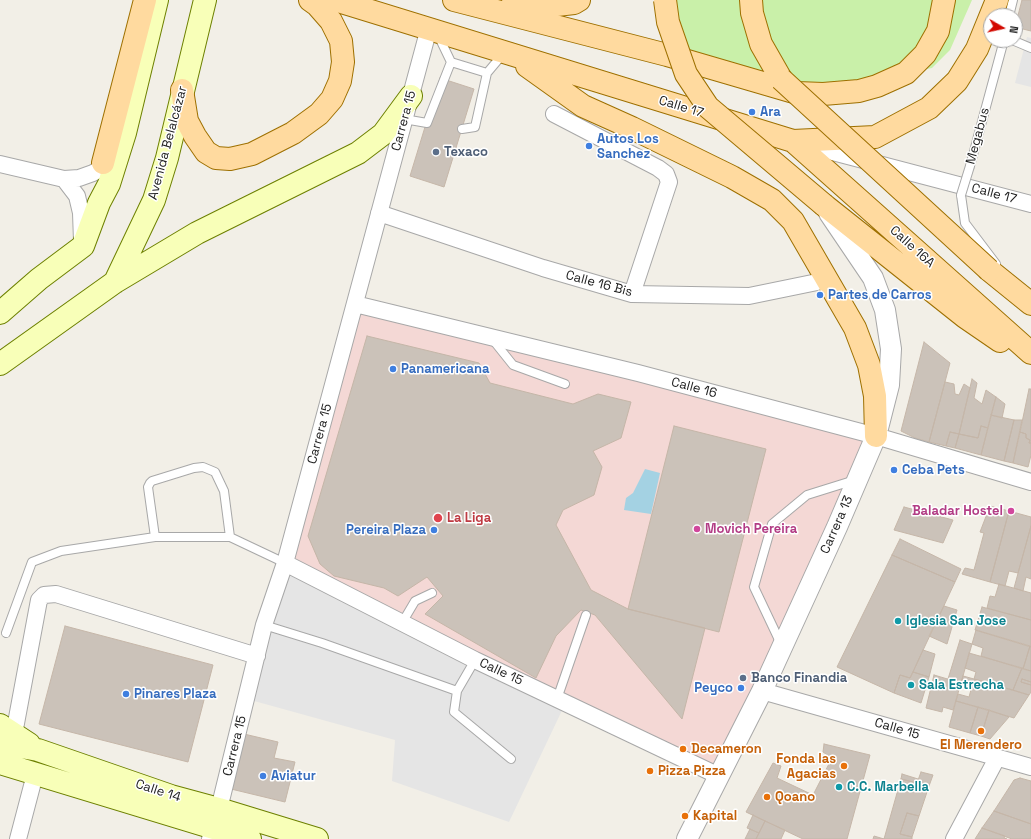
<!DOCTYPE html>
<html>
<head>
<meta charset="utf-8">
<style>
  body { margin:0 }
  #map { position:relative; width:1031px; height:839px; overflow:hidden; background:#f2efe7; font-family:"Space Grotesk",sans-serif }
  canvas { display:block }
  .north { position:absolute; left:983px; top:8px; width:40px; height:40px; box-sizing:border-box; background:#fff; border:1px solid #a6a6a6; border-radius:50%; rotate:99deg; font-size:11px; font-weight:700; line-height:16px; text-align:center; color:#212121 }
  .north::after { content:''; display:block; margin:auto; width:14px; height:18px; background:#d20900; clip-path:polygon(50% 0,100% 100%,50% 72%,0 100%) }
</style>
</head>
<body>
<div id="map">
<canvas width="1031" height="839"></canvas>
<div class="north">N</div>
</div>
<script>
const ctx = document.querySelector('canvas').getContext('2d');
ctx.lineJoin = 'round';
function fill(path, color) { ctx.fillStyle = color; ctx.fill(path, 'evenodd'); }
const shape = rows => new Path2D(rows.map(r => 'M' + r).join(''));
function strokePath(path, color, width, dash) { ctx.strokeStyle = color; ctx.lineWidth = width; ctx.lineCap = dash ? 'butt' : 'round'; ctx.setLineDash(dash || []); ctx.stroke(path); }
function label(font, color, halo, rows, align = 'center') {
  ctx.font = font + ' "Space Grotesk",sans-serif'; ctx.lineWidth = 3; ctx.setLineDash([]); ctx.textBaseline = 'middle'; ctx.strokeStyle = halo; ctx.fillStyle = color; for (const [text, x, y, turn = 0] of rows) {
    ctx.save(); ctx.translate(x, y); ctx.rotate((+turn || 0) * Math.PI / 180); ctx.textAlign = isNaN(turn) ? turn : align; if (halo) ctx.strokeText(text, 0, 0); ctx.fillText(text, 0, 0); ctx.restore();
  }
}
const commercial = shape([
  [355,304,876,436,719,776,285,563]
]);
const grass = shape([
  [665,0,972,0,950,50,932,68,906,73,823,93,681,58]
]);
const parking = shape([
  [1027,37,1031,38,1031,87,1015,83],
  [285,563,566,702,509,822,392,781,395,740,247,699]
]);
const water = shape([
  [645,469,660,473,651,514,624,510,626,498,633,493]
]);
const building = shape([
  [1022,0,1031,0,1031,31,1015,27,1022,0],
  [440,78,474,89,444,187,410,176,440,78],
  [367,336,479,363,490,383,573,404,598,394,631,402,621,438,593,451,602,467,594,495,563,510,556,525,591,590,628,609,705,628,682,719,595,615,581,610,556,636,536,678,425,614,443,596,427,577,398,596,384,588,334,576,320,564,308,536,367,336],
  [924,342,950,363,929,442,915,438,901,431,924,342],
  [972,379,977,383,974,398,982,404,986,390,996,397,988,428,981,426,978,438,959,434,972,379],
  [945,382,954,384,955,394,959,395,964,384,970,388,959,434,950,432,946,446,929,442,945,382],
  [1029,389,1031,389,1031,443,1029,443,1030,440,1026,438,1026,434,1020,432,1029,389],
  [996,397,1005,404,1002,418,991,415,996,397],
  [991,415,1014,420,1004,461,981,455,991,415],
  [1014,420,1022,420,1013,463,1004,461,1014,420],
  [674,426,766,449,719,632,628,609,674,426],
  [981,426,988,428,981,455,955,448,959,434,978,438,981,426],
  [950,432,959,434,955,448,946,446,950,432],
  [1020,432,1026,434,1026,438,1030,440,1029,443,1031,443,1031,455,1028,467,1013,463,1020,432],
  [990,506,1009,511,990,582,962,574,965,568,974,570,984,533,980,532,990,506],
  [904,507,953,520,943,543,894,530,904,507],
  [1009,511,1031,517,1031,526,1018,573,1009,571,1005,586,990,582,1009,511],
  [1031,526,1031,579,1026,577,1023,591,1014,588,1031,526],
  [900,539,961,569,955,582,892,555,900,539],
  [892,555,955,582,910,678,900,675,894,693,837,667,892,555],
  [999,584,1031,593,1031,620,987,608,990,596,995,597,999,584],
  [944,606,957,610,947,644,929,636,944,606],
  [982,607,1031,620,1031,647,975,630,982,607],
  [65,626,213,665,188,762,39,724,65,626],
  [976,630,1030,646,1023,669,981,656,983,648,972,644,976,630],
  [960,640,972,644,961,683,948,679,960,640],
  [1030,646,1031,647,1031,671,1023,669,1030,646],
  [923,650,935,654,929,677,913,672,923,650],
  [969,653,1022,668,1013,690,974,679,976,672,965,668,969,653],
  [1022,668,1031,671,1031,682,1022,679,1021,682,1031,685,1031,692,1029,695,1013,690,1022,668],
  [913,672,929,677,921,703,894,693,900,675,910,678,913,672],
  [934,675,961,683,953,710,943,707,942,712,926,708,934,675],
  [963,676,974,679,1029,695,1014,718,956,701,958,694,969,697,972,686,961,683,963,676],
  [1022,679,1031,682,1031,685,1021,682,1022,679],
  [956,701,978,707,970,733,949,727,956,701],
  [978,707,989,710,981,736,970,733,978,707],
  [989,710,1009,717,990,739,981,736,989,710],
  [244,734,278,742,274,758,295,762,285,802,231,789,244,734],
  [824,744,870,755,847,839,803,839,746,812,773,763,781,766,777,778,813,795,832,758,823,752,824,744],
  [921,772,933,775,929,786,917,783,921,772],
  [902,774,918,779,917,783,901,779,902,774],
  [1020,778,1031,781,1031,824,994,811,1014,780,1020,778],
  [901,779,929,786,919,816,907,813,900,834,912,837,912,839,873,839,874,836,884,839,901,779],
  [994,811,1031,824,1031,839,1012,839,982,828,994,811],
  [907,813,919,816,912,837,900,834,907,813],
  [753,815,765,821,759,833,747,828,753,815],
  [765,821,785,830,781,839,756,839,765,821],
  [982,828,1005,836,1004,838,1007,839,975,839,982,828],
  [750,829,759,833,756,839,745,839,750,829]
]);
const service = shape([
  [1009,16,1013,0],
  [438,35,451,62,487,73,503,54],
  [1012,40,1031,48],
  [404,119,427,123,451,62],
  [462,129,475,127,487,73],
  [970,166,1004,40],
  [961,195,965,223,996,264],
  [493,340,513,365,565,384],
  [155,537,148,487,150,483,152,481,194,468,203,467,215,472,224,491,230,537],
  [402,623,415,601,432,593],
  [264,625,322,643,457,691,454,712,511,759],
  [6,633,32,562,61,551,155,537,230,537,285,563],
  [781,644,754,587,772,524,807,495,855,480],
  [457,691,475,660],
  [557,699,586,615]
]);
const minor = shape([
  [554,114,658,168,666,174,669,182,632,294],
  [806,145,1031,204],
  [0,164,64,179,79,178,93,173,98,170,109,155],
  [64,179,77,196,81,213,82,241],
  [379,213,543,268,632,294,749,296,827,280],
  [355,304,638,373,876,436,1031,482],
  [285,563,475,660,719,776],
  [762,691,1031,767],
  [14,734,39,600,44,595,56,594,257,656],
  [18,839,33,782],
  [210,839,219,809,264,625,285,563,429,28],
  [954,839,997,758]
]);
const tertiary = shape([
  [687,839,762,691,837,527,876,436,889,385,891,349,885,310,873,278,829,213]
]);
const secondary = shape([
  [115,282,154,200,167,158,205,0],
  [0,313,39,279,83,246,99,203,109,184,125,133,157,0],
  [0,364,115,282,197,233,358,153,383,134,411,96],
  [0,725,29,744],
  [0,743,38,750,171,796,219,809,317,839],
  [0,763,250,839]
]);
const primary = shape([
  [335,0,793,141,875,137,929,108,957,81,977,49,997,0],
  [454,0,667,55,797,93,823,94,859,91,877,86,906,73,925,54,938,31,944,0],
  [751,0,752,13,761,44,781,79],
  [511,7,522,9,574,3,579,0],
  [527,66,583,106,632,128,732,177,772,200,793,221,855,328,869,365,875,396,876,436],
  [182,90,187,121,195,136,206,152,216,158,230,159,252,154,293,133,319,114,332,99,340,81,343,62,341,41,331,21,317,5,310,0],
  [793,141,1031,353],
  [103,163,145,0],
  [824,205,965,317,1000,341],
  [989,270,1031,304]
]);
const serviceBridge = shape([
  [961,195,970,166]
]);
const primaryBridge = shape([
  [665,0,668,22,686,74,708,107,824,205],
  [781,79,989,270]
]);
const markers = [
  [752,112,4,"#3f7fe0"],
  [589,146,4,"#3f7fe0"],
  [436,152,4,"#5c6f8a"],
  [820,295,4,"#3f7fe0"],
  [393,369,4,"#3f7fe0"],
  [894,470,4,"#3f7fe0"],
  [1011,511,4,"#d1479c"],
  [438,518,5,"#e0444e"],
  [697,529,4,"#d1479c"],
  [434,530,4,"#3f7fe0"],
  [898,621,4,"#0f9aa8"],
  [743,678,4,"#5c6f8a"],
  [911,685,4,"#0f9aa8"],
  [741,688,4,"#3f7fe0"],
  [126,694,4,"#3f7fe0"],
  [981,731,4,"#e8710a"],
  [683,749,4,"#e8710a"],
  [844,766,4,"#e8710a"],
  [650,771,4,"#e8710a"],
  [263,776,4,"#3f7fe0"],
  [839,787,4,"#0f9aa8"],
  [767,797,4,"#e8710a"],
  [685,816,4,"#e8710a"]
];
const streetNames = [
  ["Calle 17",681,107,17],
  ["Carrera 15",404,121,-75],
  ["Megabus",978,136,-75],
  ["Avenida Belalcázar",168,143,-75],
  ["Calle 17",994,194,15],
  ["Calle 16A",912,247,42],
  ["Calle 16 Bis",599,284,15],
  ["Calle 16",694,388,15],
  ["Carrera 15",320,434,-75],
  ["Carrera 13",837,525,-66],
  ["Calle 15",501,672,25],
  ["Calle 15",897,729,16],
  ["Carrera 15",235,746,-76],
  ["Calle 14",158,791,18]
];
const shopNames = [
  ["Ara",760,112],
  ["Autos Los",597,139],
  ["Sanchez",597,154],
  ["Partes de Carros",828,295],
  ["Panamericana",401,369],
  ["Ceba Pets",902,470],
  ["Pereira Plaza",426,530,"right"],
  ["Peyco",733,688,"right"],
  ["Pinares Plaza",134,694],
  ["Aviatur",271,776]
];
const serviceNames = [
  ["Texaco",444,152],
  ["Banco Finandia",751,678]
];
const hotelNames = [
  ["Baladar Hostel",1003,511],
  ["Movich Pereira",705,529,"left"]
];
const healthNames = [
  ["La Liga",447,518]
];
const cultureNames = [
  ["Iglesia San Jose",906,621],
  ["Sala Estrecha",919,685],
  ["C.C. Marbella",847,787]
];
const foodNames = [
  ["El Merendero",981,745,"center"],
  ["Decameron",691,749],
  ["Fonda las",836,759,"right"],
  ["Agacias",836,774,"right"],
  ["Pizza Pizza",658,771],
  ["Qoano",775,797],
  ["Kapital",693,816]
];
fill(commercial, '#f4d8d5');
fill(grass, '#c9f0a9');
fill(parking, '#e5e5e5');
fill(water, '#a4d2e3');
fill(building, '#cbc2b9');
strokePath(building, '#c5b6a8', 1);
strokePath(service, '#a8a8a8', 10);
strokePath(minor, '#a8a8a8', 18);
strokePath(tertiary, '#a8a8a8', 22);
strokePath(secondary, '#6d8000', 24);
strokePath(primary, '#9e7000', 24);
strokePath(service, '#fff', 8);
strokePath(minor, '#fff', 16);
strokePath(tertiary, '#fff', 20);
strokePath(secondary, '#f8ffb8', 22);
strokePath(primary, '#ffda9f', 22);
strokePath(serviceBridge, '#a8a8a8', 10, []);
strokePath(primaryBridge, '#9e7000', 24, []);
strokePath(serviceBridge, '#fff', 8);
strokePath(primaryBridge, '#ffda9f', 22);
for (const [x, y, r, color] of markers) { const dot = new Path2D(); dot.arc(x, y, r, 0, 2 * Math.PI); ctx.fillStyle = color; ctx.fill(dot); strokePath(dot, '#fff', 1.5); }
label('13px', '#212121', '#fff', streetNames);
label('bold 13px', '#366cbe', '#fff', shopNames, 'left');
label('bold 13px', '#4e5e75', '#fff', serviceNames, 'left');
label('bold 13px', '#b23c85', '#fff', hotelNames, 'right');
label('bold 13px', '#be3a42', '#fff', healthNames, 'left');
label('bold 13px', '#0d838f', '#fff', cultureNames, 'left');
label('bold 13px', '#c56008', '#fff', foodNames, 'left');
</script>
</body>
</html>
